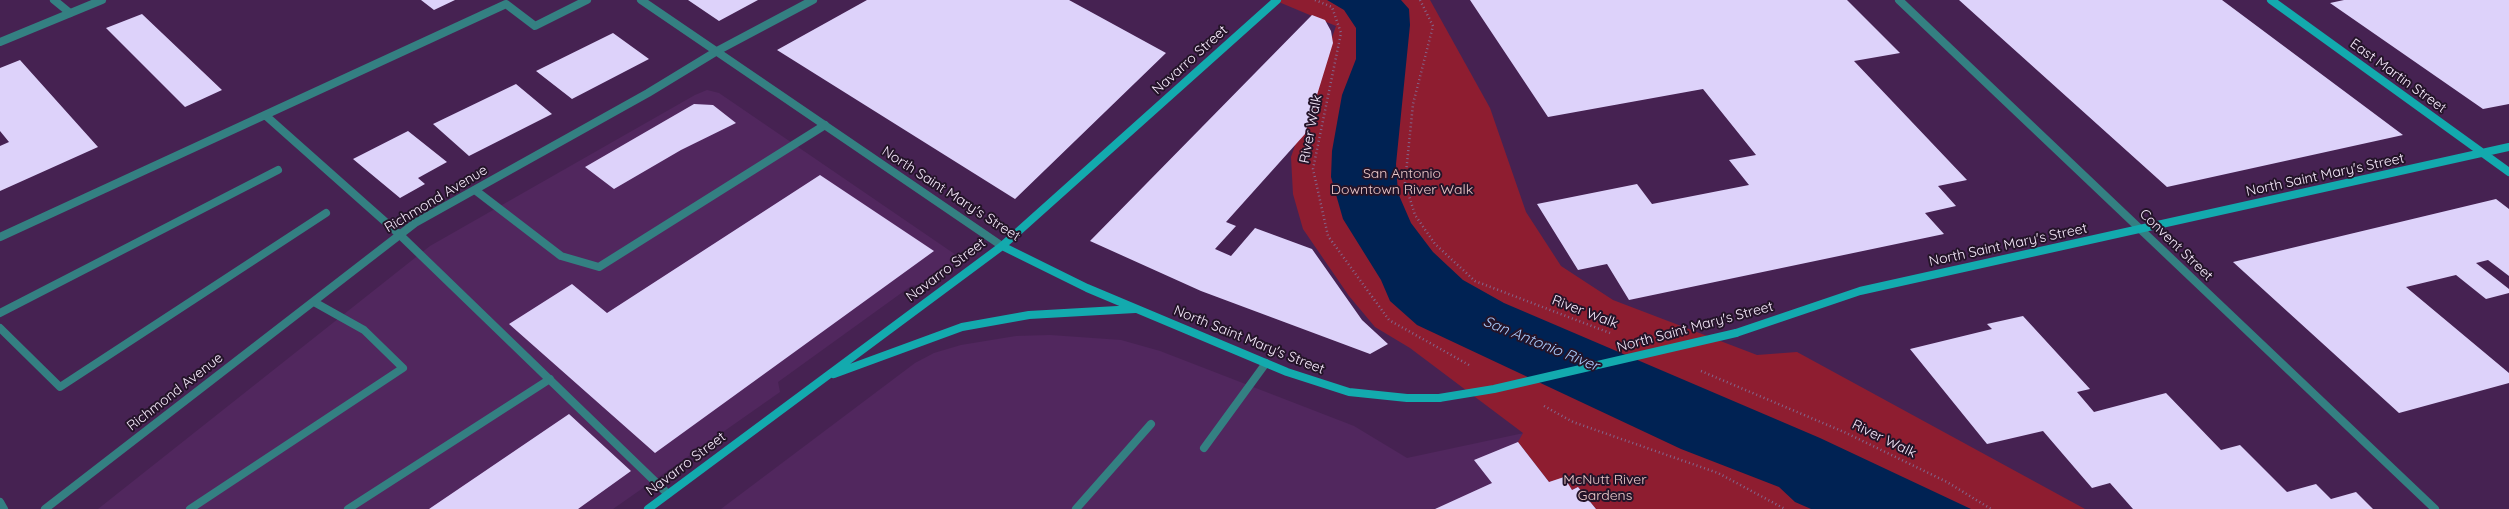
<!DOCTYPE html>
<html>
<head>
<meta charset="utf-8">
<style>
  body { margin:0 }
  canvas { display:block; background:#462252 }
</style>
</head>
<body>
<canvas width="2509" height="509"></canvas>
<script>
const ctx = document.querySelector('canvas').getContext('2d');
ctx.lineJoin = 'round';
function fill(path, color) { ctx.fillStyle = color; ctx.fill(path, 'evenodd'); }
const shape = rows => new Path2D(rows.map(r => 'M' + r).join(''));
function strokePath(path, color, width, dash) { ctx.strokeStyle = color; ctx.lineWidth = width; ctx.lineCap = dash ? 'butt' : 'round'; ctx.setLineDash(dash || []); ctx.stroke(path); }
function label(font, color, halo, rows, align = 'center') {
  ctx.font = font + ' Quicksand,sans-serif'; ctx.lineWidth = 4; ctx.setLineDash([]); ctx.textBaseline = 'middle'; ctx.strokeStyle = halo; ctx.fillStyle = color; for (const [text, x, y, turn = 0] of rows) {
    ctx.save(); ctx.translate(x, y); ctx.rotate((+turn || 0) * Math.PI / 180); ctx.textAlign = isNaN(turn) ? turn : align; if (halo) ctx.strokeText(text, 0, 0); ctx.fillText(text, 0, 0); ctx.restore();
  }
}
const built = shape([
  [707,90,719,93,956,255,957,262,930,283,911,286,778,382,780,392,613,509,98,509,430,246,695,95],
  [1050,335,1121,340,1160,351,1354,426,1407,458,1524,433,1707,509,721,509,915,363,934,353,961,345,1016,336]
]);
const green = shape([
  [1274,0,1430,0,1490,108,1526,212,1561,266,1613,300,1757,355,1797,352,2085,509,1596,509,1578,487,1572,490,1564,478,1549,482,1518,442,1523,433,1410,348,1375,327,1349,296,1303,229,1293,194,1291,157,1336,26]
]);
const water = shape([
  [1327,0,1401,0,1409,9,1410,25,1396,164,1398,193,1411,223,1433,252,1463,280,1504,303,1820,438,1971,509,1811,509,1795,502,1779,487,1681,449,1417,325,1390,301,1381,280,1343,219,1331,177,1332,151,1342,95,1356,59,1356,28,1344,10]
]);
const building = shape([
  [421,0,455,0,434,10],
  [688,0,758,0,719,21],
  [867,0,1069,0,1166,53,1015,199,777,50],
  [1470,0,1847,0,1900,53,1854,61,1967,180,1938,186,1956,206,1925,213,1944,234,1629,300,1607,264,1578,270,1537,204,1637,184,1652,204,1749,185,1729,160,1756,155,1703,89,1548,117],
  [1959,0,2222,0,2403,135,2167,187],
  [2344,0,2509,0,2509,104,2483,109,2330,3],
  [142,14,222,90,185,107,106,28],
  [1312,15,1325,20,1331,31,1333,43,1305,134,1226,222,1236,226,1215,249,1231,256,1255,228,1312,249,1362,320,1388,344,1370,354,1201,291,1090,241],
  [613,33,649,59,572,99,536,71],
  [20,60,98,147,0,191,0,146,9,142,0,131,0,68],
  [516,84,552,114,469,156,433,124],
  [694,104,713,105,736,123,681,150,614,189,585,167],
  [408,131,447,162,418,178,425,184,400,198,353,159],
  [820,175,934,251,655,453,509,324,572,284,607,313],
  [2496,199,2509,209,2509,276,2488,260,2476,263,2509,289,2509,293,2486,299,2456,275,2406,287,2509,373,2509,383,2399,413,2233,262],
  [2023,316,2090,389,2077,392,2094,412,2166,393,2221,450,2240,445,2287,492,2316,484,2331,499,2356,492,2373,509,2133,509,2110,483,2092,488,2043,431,1987,444,1910,349,1992,329,1987,324],
  [569,414,631,471,578,509,429,509],
  [1518,442,1549,482,1564,477,1572,490,1578,487,1596,509,1435,509,1492,483,1474,460]
]);
const path = shape([
  [1315,0,1332,7,1341,33,1313,169,1328,236,1389,320,1469,365],
  [1420,0,1433,26,1413,104,1405,183,1415,215,1435,244,1475,281,1610,333],
  [1701,371,1844,432,1947,482,1991,509],
  [1544,406,1573,422,1718,473,1785,509]
]);
const service = shape([
  [54,0,70,13],
  [265,115,399,234,668,494],
  [475,190,561,256,599,267,825,125],
  [0,237,506,4,535,26,587,0],
  [0,313,278,170],
  [0,328,60,387,326,213],
  [1204,448,1266,363],
  [190,509,403,368,364,330,314,302],
  [348,509,550,379],
  [1076,509,1151,424]
]);
const minor = shape([
  [1899,0,2435,509],
  [0,42,102,0],
  [0,502,4,509],
  [45,509,415,223,648,93,717,51,813,0]
]);
const tertiary = shape([
  [641,0,1002,246]
]);
const secondary = shape([
  [2271,0,2509,172],
  [1002,246,1087,288,1287,372,1349,392,1407,398,1439,398],
  [1736,333,1860,291,2509,147],
  [834,374,962,327,1029,315,1135,309],
  [648,509,1002,246,1277,0]
]);
const secondaryBridge = shape([
  [1439,398,1494,389,1736,333]
]);
const streetNames = [
  ["Navarro Street",1190,60,-42],
  ["East Martin Street",2398,76,36],
  ["River Walk",1311,129,-79],
  ["North Saint Mary's Street",2325,175,-12],
  ["North Saint Mary's Street",951,194,33],
  ["Richmond Avenue",436,199,-31],
  ["North Saint Mary's Street",2008,245,-12],
  ["Convent Street",2176,245,44],
  ["Navarro Street",946,270,-37],
  ["River Walk",1585,312,21],
  ["North Saint Mary's Street",1695,327,-15],
  ["North Saint Mary's Street",1249,340,22],
  ["Richmond Avenue",175,392,-38],
  ["River Walk",1884,439,26],
  ["Navarro Street",686,464,-37]
];
const parkNames = [
  ["San Antonio",1402,174],
  ["Downtown River Walk",1402,190],
  ["McNutt River",1605,480],
  ["Gardens",1605,496]
];
const waterNames = [
  ["San Antonio River",1541,344,22]
];
fill(built, '#51275e');
fill(green, '#8e1d30');
fill(water, '#002253');
fill(building, '#ddd2fa');
strokePath(path, '#83678d', 2.5, [1, 3]);
strokePath(service, '#348082', 8);
strokePath(minor, '#348082', 8);
strokePath(tertiary, '#348082', 8);
strokePath(secondary, '#13aaae', 8);
strokePath(secondaryBridge, '#13aaae', 8);
label('14px', '#f8ebfd', '#241429', streetNames);
label('14px', '#ebc8c9', '#241429', parkNames);
label('italic 15px', '#a9cbfc', '#241429', waterNames);
</script>
</body>
</html>
